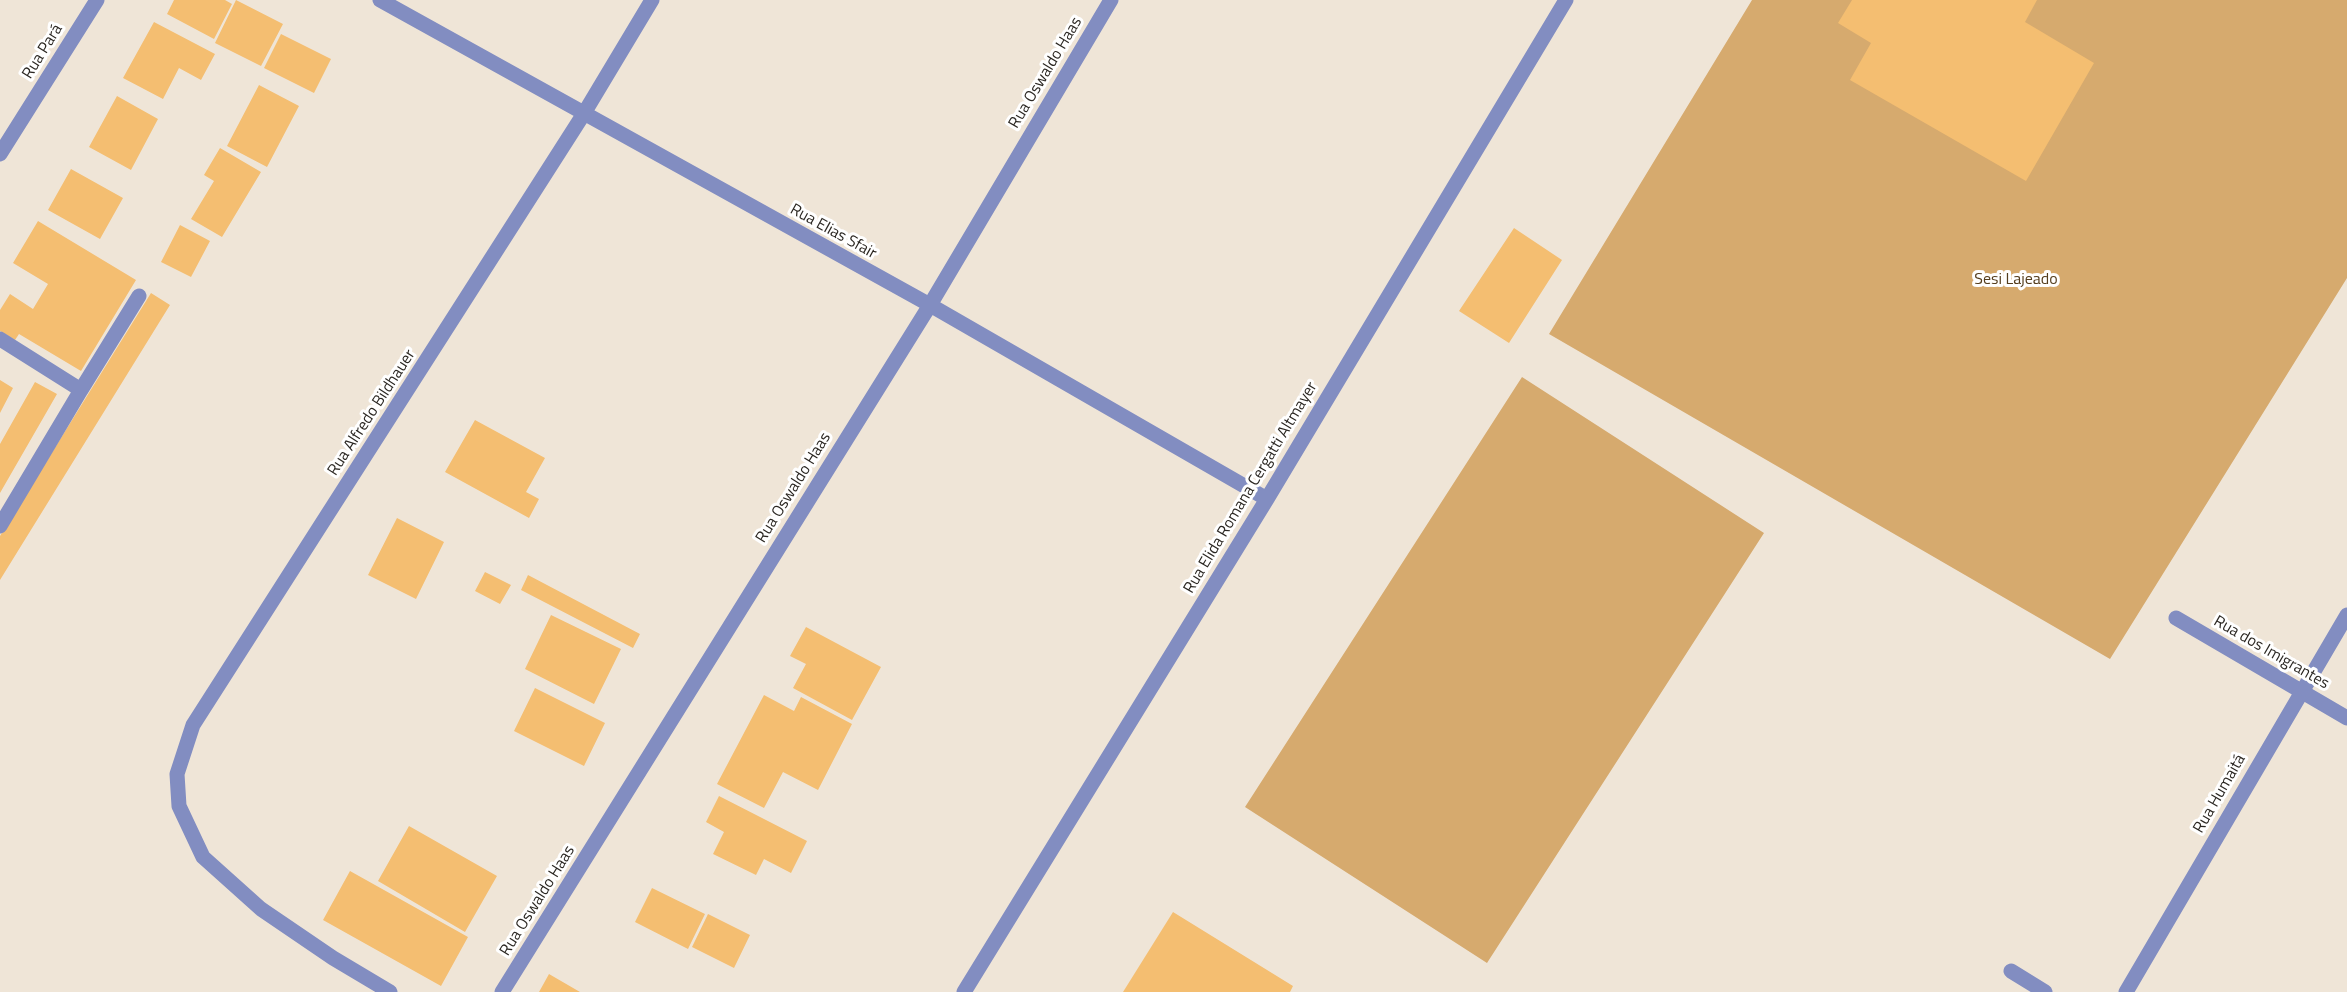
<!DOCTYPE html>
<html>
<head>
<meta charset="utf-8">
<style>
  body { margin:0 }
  canvas { display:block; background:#efe5d7 }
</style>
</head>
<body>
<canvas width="2347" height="992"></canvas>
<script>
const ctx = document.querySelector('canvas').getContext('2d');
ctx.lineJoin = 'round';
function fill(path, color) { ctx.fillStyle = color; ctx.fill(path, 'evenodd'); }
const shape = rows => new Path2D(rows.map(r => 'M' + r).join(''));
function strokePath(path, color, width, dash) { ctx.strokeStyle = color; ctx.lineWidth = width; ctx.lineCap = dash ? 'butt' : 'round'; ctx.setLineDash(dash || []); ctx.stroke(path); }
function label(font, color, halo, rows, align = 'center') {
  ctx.font = font + ' "Titillium Web",sans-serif'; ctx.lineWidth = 6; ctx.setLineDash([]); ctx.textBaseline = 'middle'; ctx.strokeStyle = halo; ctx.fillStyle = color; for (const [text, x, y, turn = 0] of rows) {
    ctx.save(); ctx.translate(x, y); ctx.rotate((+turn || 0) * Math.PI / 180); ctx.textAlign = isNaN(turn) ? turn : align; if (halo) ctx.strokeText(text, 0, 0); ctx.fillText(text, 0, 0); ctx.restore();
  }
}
const green = shape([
  [1752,0,2347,0,2347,278,2110,659,1549,334],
  [1522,377,1764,533,1487,963,1245,807]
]);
const building = shape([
  [174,0,225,0,232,4,214,39,167,14],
  [236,0,283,24,261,66,215,43],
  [1852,0,2037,0,2025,22,2094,63,2026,181,1850,80,1871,43,1838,23],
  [154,22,215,54,201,80,179,68,163,99,123,78],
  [281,34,331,59,314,93,264,68],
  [259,85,299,106,267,167,227,146],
  [117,96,158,119,131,170,89,147],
  [220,148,261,172,222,237,191,219,214,181,204,175],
  [71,169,123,198,100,239,48,210],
  [38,221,136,280,81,371,19,334,15,340,0,331,0,310,10,294,33,309,48,284,13,263],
  [180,225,210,241,191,277,161,262],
  [1514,228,1562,260,1509,343,1459,311],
  [151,293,170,305,0,580,0,536],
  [0,380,13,388,0,413],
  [35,382,57,394,0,493,0,444],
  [475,420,545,458,526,492,539,499,529,518,445,472],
  [397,518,444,542,416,599,368,575],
  [485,572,511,585,500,604,475,591],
  [528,575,640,634,633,648,521,590],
  [551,615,621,649,594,704,525,669],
  [806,627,881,667,852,720,793,688,806,664,790,656],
  [535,688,605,723,584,766,514,731],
  [764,695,794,711,801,697,852,724,818,790,783,772,764,808,717,784],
  [719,796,807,841,791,873,764,859,756,875,713,854,724,832,706,822],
  [409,826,497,876,465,932,378,881],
  [350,871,468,937,441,986,323,920],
  [652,888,705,914,688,949,635,922],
  [1173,912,1293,986,1290,992,1123,992],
  [708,914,750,935,734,968,692,947],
  [549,974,580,992,539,992]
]);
const street = shape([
  [380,0,930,305,1267,499],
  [0,154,97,0],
  [0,339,81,390,139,296],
  [0,526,81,390],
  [2176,618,2347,718],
  [2011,971,2045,992],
  [390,992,333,958,261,909,203,857,179,806,177,774,193,725,583,115,652,0],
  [502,992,930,305,1111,0],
  [964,992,1267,499,1566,0],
  [2126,992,2347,615]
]);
const streetNames = [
  ["Rua Pará",43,52,-58],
  ["Rua Oswaldo Haas",1046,73,-59],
  ["Rua Elias Sfair",833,232,29],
  ["Rua Alfredo Bildhauer",372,413,-57],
  ["Rua Oswaldo Haas",794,488,-58],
  ["Rua Elida Romana Cergatti Altmayer",1251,488,-59],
  ["Rua dos Imigrantes",2271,653,30],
  ["Rua Humaitá",2220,794,-60],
  ["Rua Oswaldo Haas",538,901,-58]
];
const parkNames = [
  ["Sesi Lajeado",2016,280]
];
fill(green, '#d6aa6e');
fill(building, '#f4be71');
strokePath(street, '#828dc1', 15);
label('16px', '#2b2722', '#fff', streetNames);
label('16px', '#543d1d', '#fff', parkNames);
</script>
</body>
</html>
